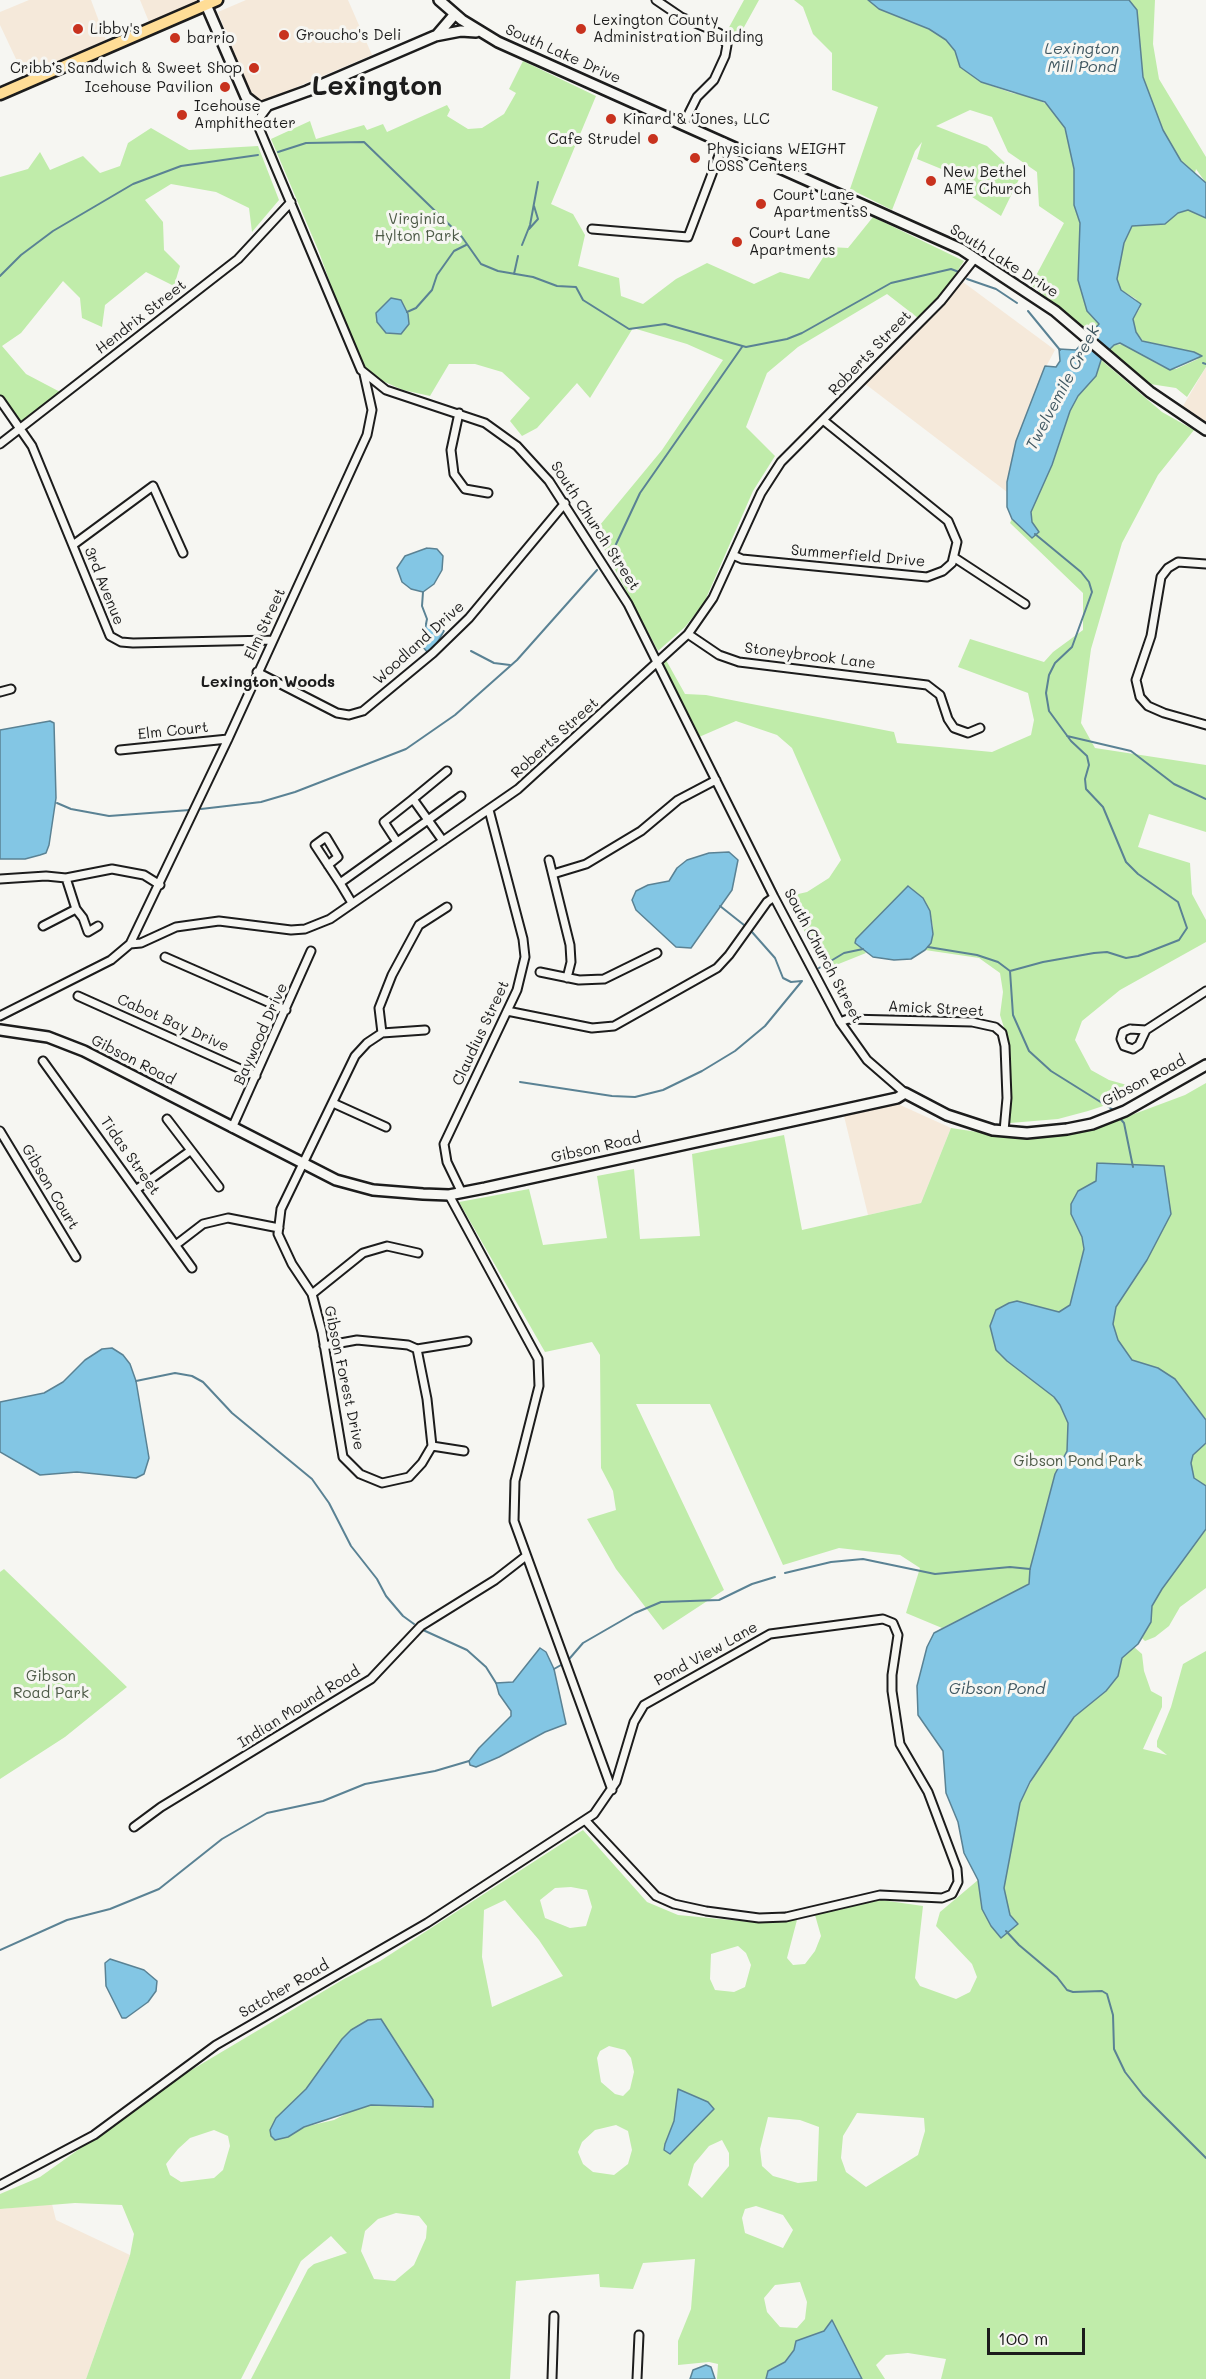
<!DOCTYPE html>
<html>
<head>
<meta charset="utf-8">
<style>
  body { margin:0 }
  #map { position:relative; width:1206px; height:2379px; overflow:hidden; background:#f6f6f2; font-family:Mali,sans-serif }
  canvas { display:block }
  .scale { position:absolute; left:987px; top:2328px; width:98px; height:27px; box-sizing:border-box; border:3px solid #1c1c1c; border-top:0; padding-left:8px; font-size:18px; line-height:21px; white-space:nowrap; color:#1c1c1c; -webkit-text-stroke:4px #f6f6f2; paint-order:stroke }
</style>
</head>
<body>
<div id="map">
<canvas width="1206" height="2379"></canvas>
<div class="scale">100 m</div>
</div>
<script>
const ctx = document.querySelector('canvas').getContext('2d');
ctx.lineJoin = 'round';
function fill(path, color) { ctx.fillStyle = color; ctx.fill(path, 'evenodd'); }
const shape = rows => new Path2D(rows.map(r => 'M' + r).join(''));
function strokePath(path, color, width, dash) { ctx.strokeStyle = color; ctx.lineWidth = width; ctx.lineCap = dash ? 'butt' : 'round'; ctx.setLineDash(dash || []); ctx.stroke(path); }
function label(font, color, halo, rows, align = 'center') {
  ctx.font = font + ' Mali,sans-serif'; ctx.lineWidth = 6; ctx.setLineDash([]); ctx.textBaseline = 'middle'; ctx.strokeStyle = halo; ctx.fillStyle = color; for (const [text, x, y, turn = 0] of rows) {
    ctx.save(); ctx.translate(x, y); ctx.rotate((+turn || 0) * Math.PI / 180); ctx.textAlign = isNaN(turn) ? turn : align; if (halo) ctx.strokeText(text, 0, 0); ctx.fillText(text, 0, 0); ctx.restore();
  }
}
const built = shape([
  [29,0,91,0,106,40,24,76,0,25,0,12],
  [140,0,199,0,199,1,149,22],
  [246,0,348,0,372,55,264,101,258,100,251,92,240,70,218,12],
  [963,282,1055,350,1041,376,1016,441,1007,492,864,383],
  [1206,367,1206,422,1183,406],
  [898,1104,951,1128,921,1203,868,1215,844,1116],
  [52,2204,56,2220,130,2255,86,2379,0,2379,0,2209]
]);
const green = shape([
  [744,0,759,0,738,38,727,31],
  [794,0,868,0,880,9,929,29,947,40,955,51,960,67,981,82,1012,93,1034,97,1051,107,1065,128,1074,169,1074,205,1080,223,1078,280,1087,311,1099,324,1093,334,1031,285,1064,223,1039,206,1037,172,1008,152,992,117,970,110,936,126,987,146,1020,177,1001,216,957,187,961,177,917,159,922,142,915,151,892,210,850,189,878,107,832,90,832,53,813,34,803,7],
  [1129,0,1155,0,1153,44,1159,79,1206,157,1206,183,1196,169,1195,173,1181,161,1163,130,1143,77,1137,10],
  [523,61,596,96,551,204,573,214,585,235,578,266,619,278,621,296,643,304,676,279,707,263,754,284,780,272,809,279,830,247,848,248,873,217,964,261,944,291,918,318,887,294,798,347,767,373,746,427,775,456,753,491,704,603,685,627,658,651,600,541,600,525,662,450,723,360,687,344,633,328,590,398,577,383,537,428,522,436,510,421,530,398,502,372,475,364,449,364,430,396,403,390,378,379,365,368,352,344,319,252,271,139,310,121,316,139,364,125,367,130,383,124,387,132,447,105,450,110,447,116,468,129,482,128,504,114,516,93,509,89],
  [151,128,189,150,258,146,279,200,252,232,249,208,216,192,171,184,145,200,163,222,164,250,180,266,174,286,146,272,105,305,102,327,82,318,80,298,63,281,21,333,2,346,26,374,64,394,19,428,0,400,0,177,28,169,40,152,50,170,83,156,100,173,120,166,128,143],
  [1188,210,1206,218,1206,367,1187,397,1176,388,1150,384,1109,349,1114,345,1123,344,1163,367,1176,369,1198,359,1194,352,1143,341,1136,332,1133,319,1140,308,1136,299,1121,290,1117,279,1124,243,1132,226,1165,224,1178,213],
  [1100,359,1162,412,1194,430,1158,475,1122,543,1091,649,1081,723,1095,748,1206,765,1206,832,1149,814,1138,847,1190,863,1192,894,1206,920,1206,942,1120,990,1082,1021,1075,1040,1091,1070,1109,1080,1127,1085,1152,1082,1115,1102,1088,1111,1058,1119,1010,1123,1007,1037,1000,1015,1003,992,1000,973,979,958,925,950,931,943,933,927,930,911,909,886,856,939,866,953,826,969,785,897,807,892,829,878,841,860,792,748,777,735,736,721,699,737,661,664,666,660,685,694,706,695,894,732,897,743,992,752,1031,735,1034,720,1028,693,958,667,970,639,1044,662,1053,652,1083,630,1083,593,1010,523,1012,519,1032,538,1031,512,1052,465,1070,410,1078,396,1096,376],
  [1206,1083,1206,1588,1180,1607,1169,1626,1155,1637,1145,1641,1142,1638,1151,1622,1152,1606,1162,1589,1029,1576,1030,1581,1025,1588,942,1628,906,1613,920,1568,900,1555,839,1548,783,1565,710,1404,636,1404,724,1590,663,1630,616,1569,587,1519,616,1510,613,1491,601,1468,600,1355,592,1342,545,1352,459,1202,529,1189,543,1245,607,1238,597,1176,634,1169,640,1239,700,1236,692,1154,784,1135,802,1230,921,1203,951,1128,1004,1136,1031,1137,1094,1129,1185,1095],
  [4,1569,127,1687,65,1737,0,1779,0,1572],
  [1134,1647,1142,1654,1144,1671,1151,1691,1162,1697,1162,1707,1143,1749,1167,1755,1157,1747,1157,1741,1171,1707,1183,1664,1206,1651,1206,2379,941,2379,946,2359,908,2353,886,2355,876,2365,885,2379,862,2379,832,2320,824,2331,796,2341,794,2350,785,2362,768,2371,766,2379,717,2379,718,2364,709,2362,678,2365,678,2341,691,2309,695,2259,643,2263,633,2289,600,2287,599,2274,516,2281,510,2379,251,2379,308,2269,314,2264,347,2253,331,2236,301,2261,241,2379,86,2379,130,2255,134,2234,122,2205,75,2203,0,2209,0,2194,40,2177,183,2075,344,1979,380,1961,583,1830,647,1902,678,1915,751,1922,797,1920,787,1958,793,1965,805,1964,815,1951,821,1936,815,1915,881,1900,923,1906,915,1978,920,1986,956,1999,970,1992,977,1977,972,1964,936,1926,940,1912,978,1880,964,1853,958,1822,946,1793,943,1751,1022,1799,1046,1754,1074,1717,1106,1691,1118,1676,1122,1658],
  [571,1887,587,1890,592,1907,586,1926,570,1928,545,1918,540,1900,555,1888],
  [505,1900,539,1940,563,1976,492,2007,482,1957,484,1910],
  [738,1946,746,1953,751,1965,745,1987,734,1992,715,1990,710,1979,711,1954],
  [381,2019,424,2108,371,2105,355,2109,334,2120,304,2127,288,2137,276,2118,306,2089,351,2030,368,2020],
  [609,2046,625,2050,631,2058,634,2072,630,2089,623,2096,615,2094,601,2082,597,2058,600,2051],
  [686,2092,708,2102,714,2109,670,2153,665,2144],
  [857,2113,924,2118,925,2131,918,2155,866,2187,846,2172,841,2158,843,2136],
  [768,2117,800,2120,819,2127,817,2181,798,2183,773,2176,762,2166,760,2149],
  [616,2125,628,2131,632,2150,628,2164,614,2175,593,2172,583,2164,578,2152,582,2142,595,2130],
  [214,2130,228,2136,230,2146,223,2170,214,2178,181,2182,170,2175,166,2164,178,2149,190,2138],
  [722,2140,729,2153,729,2166,702,2198,688,2185,694,2164,709,2146],
  [756,2206,783,2215,793,2230,783,2248,745,2233,742,2218,745,2209],
  [396,2213,419,2216,427,2226,426,2238,414,2265,395,2281,374,2279,361,2251,365,2231,378,2219],
  [800,2282,807,2302,805,2319,797,2328,780,2327,767,2312,764,2298,775,2285]
]);
const water = shape([
  [868,0,1129,0,1137,10,1143,77,1163,130,1181,161,1206,183,1206,218,1188,210,1178,213,1165,224,1132,226,1124,243,1117,279,1121,290,1141,304,1133,319,1136,332,1142,341,1194,352,1202,356,1170,370,1120,343,1114,345,1102,357,1096,376,1078,396,1070,411,1052,465,1031,512,1032,522,1039,532,1032,538,1012,519,1007,507,1007,482,1016,441,1045,366,1056,367,1060,361,1059,349,1076,350,1099,324,1087,311,1078,280,1080,223,1074,205,1074,169,1065,128,1045,102,981,82,960,67,955,51,946,40,929,29,879,9,868,0],
  [391,298,401,300,408,314,409,324,401,334,386,333,377,322,376,313,391,298],
  [427,548,437,549,443,556,442,570,434,584,423,592,411,589,402,582,397,568,405,556,427,548],
  [426,624,444,631,433,650,428,653,423,647,426,624],
  [50,721,54,723,56,798,49,845,46,853,40,855,25,859,0,859,0,730,50,721],
  [729,852,738,860,732,890,691,948,676,947,636,910,632,900,636,891,648,885,669,881,677,868,687,860,709,853,729,852],
  [908,886,923,898,930,911,933,934,931,943,925,950,911,959,894,960,873,957,855,943,856,939,908,886],
  [1097,1163,1164,1166,1171,1214,1147,1260,1116,1307,1113,1324,1118,1340,1132,1360,1158,1368,1175,1379,1206,1420,1206,1443,1193,1455,1191,1463,1194,1478,1206,1486,1206,1529,1162,1589,1152,1606,1151,1622,1138,1644,1122,1658,1118,1676,1106,1691,1074,1717,1030,1782,1020,1803,1004,1888,1010,1915,1018,1924,1001,1938,991,1926,982,1909,978,1880,964,1853,958,1822,946,1793,943,1751,918,1715,917,1686,927,1647,934,1633,1029,1584,1030,1569,1055,1474,1067,1451,1068,1423,1060,1405,1054,1397,1007,1361,996,1350,990,1326,996,1310,1009,1303,1017,1301,1059,1312,1070,1305,1084,1249,1082,1237,1071,1214,1071,1204,1078,1191,1096,1181,1097,1163],
  [112,1348,123,1355,130,1364,136,1381,149,1458,144,1474,136,1478,77,1472,40,1475,0,1452,0,1402,44,1393,63,1382,85,1360,102,1349,112,1348],
  [540,1648,546,1652,554,1669,566,1724,545,1732,499,1757,476,1767,470,1765,469,1761,479,1748,511,1716,511,1711,499,1694,496,1683,513,1682,540,1648],
  [110,1959,144,1970,157,1981,156,1991,148,2002,126,2018,122,2018,106,1986,105,1963,110,1959],
  [381,2019,433,2100,433,2107,371,2105,304,2127,288,2137,275,2140,271,2136,270,2130,276,2118,306,2089,342,2039,351,2030,368,2020,381,2019],
  [678,2089,708,2102,714,2109,670,2154,664,2150,665,2144,674,2121,678,2089],
  [832,2320,862,2379,766,2379,768,2371,785,2362,794,2350,796,2341,824,2331,832,2320],
  [706,2365,711,2367,715,2379,690,2379,693,2370,706,2365]
]);
const stream = shape([
  [278,152,306,143,364,142,462,237,481,264,498,271,533,277,557,286,576,287,583,300,629,329,665,324,746,347,787,339,802,333,891,283,951,269,959,272],
  [529,229,538,219,534,206],
  [522,245,530,225,538,182],
  [514,274,518,256],
  [0,276,21,255,53,231,133,184,181,166,258,155],
  [967,279,996,289,1017,303],
  [1028,311,1060,350],
  [407,312,416,308,432,290,437,275,454,251,466,245],
  [1203,363,1206,364],
  [610,557,640,493,742,347],
  [423,592,422,606,427,619,426,624],
  [471,651,494,663,510,665],
  [1067,736,1131,751,1174,784,1206,799],
  [57,803,71,809,109,816,190,810],
  [201,809,261,802,295,792,406,749,455,715,517,660,597,570],
  [720,906,744,925],
  [752,932,775,958,783,978,791,982,802,981],
  [928,947,977,955,998,962,1010,971],
  [819,968,844,953,863,949],
  [1010,971,1013,1015,1029,1051,1051,1071,1115,1111],
  [1010,971,1043,962,1094,953,1107,952,1126,958,1138,956,1179,940,1187,928,1178,902,1138,874,1126,862,1103,807,1086,789,1085,779,1089,765,1087,756,1071,741,1049,711,1046,693,1049,675,1055,663,1072,647,1092,592,1089,582,1081,572,1035,534],
  [520,1082,612,1096,635,1097,663,1090,702,1071,735,1051,765,1026,802,981],
  [1118,1116,1124,1123,1133,1167],
  [136,1381,175,1373,192,1376,203,1382,232,1413,312,1479,329,1503,351,1546,377,1579,386,1596,403,1616,414,1624],
  [785,1573,831,1562,863,1559,935,1574,1010,1567,1030,1569],
  [423,1630,467,1650,486,1667,496,1683],
  [570,1658,583,1643,635,1613,661,1602,719,1600,752,1584,775,1577],
  [554,1669,561,1665],
  [1006,1931,1019,1945,1057,1977,1067,1990,1073,1992,1102,1991,1107,1994,1113,2015,1114,2049,1125,2072,1143,2095,1206,2158],
  [0,1950,67,1920,110,1909,159,1889,222,1839,267,1813,323,1801,365,1784,435,1771,469,1761]
]);
const street = shape([
  [656,0,681,17,719,33,727,45,725,56,714,80,697,97,683,125],
  [246,97,361,370,386,390,485,423,517,446,549,481,628,604,774,897,840,1022,867,1060,905,1093],
  [259,126,261,116,267,108],
  [592,229,688,237,724,142],
  [0,400,32,446,110,636,121,642,133,643,272,640],
  [459,413,451,450,454,474,465,489,488,493],
  [0,444,238,259,291,202],
  [73,545,153,486,183,553],
  [733,555,742,559,927,577,943,571,952,563,957,542,948,521,823,420],
  [955,558,1025,604],
  [1206,564,1178,562,1168,568,1161,577,1151,636,1136,680,1140,697,1148,706,1164,713,1206,725],
  [688,634,719,655,739,662,927,685,940,695,948,719,954,728,968,733,980,728],
  [257,672,337,713,349,715,363,711,433,653,469,618,565,503],
  [0,692,11,689],
  [120,750,228,739],
  [447,771,413,799,428,820,461,796],
  [397,842,384,822,413,799],
  [549,860,570,945,571,962,567,978],
  [328,865,338,857,326,837,315,845,340,883,428,820,443,841],
  [553,874,586,864,641,831,678,800,716,780],
  [66,878,76,909,83,918,88,932,98,926],
  [0,879,46,876,66,878,112,869,144,875,160,885],
  [340,883,352,903],
  [43,926,76,909],
  [130,944,228,739,367,435,372,410,364,374],
  [165,957,286,1010],
  [540,972,579,980,604,979,657,953],
  [78,996,256,1076],
  [507,1011,592,1028,614,1026,717,968,729,955,767,902,774,897],
  [0,1016,111,960,130,944,141,943,176,927,219,921,291,930,305,929,330,919,518,789,688,634,713,598,761,493,781,462,941,301,975,258],
  [840,1022,848,1019,972,1022,995,1027,1002,1033,1005,1046,1007,1098,1004,1131],
  [1130,1029,1146,1030,1139,1045,1133,1049,1124,1046,1121,1039,1123,1032,1130,1029],
  [1146,1030,1206,991],
  [382,1033,379,1008,392,975,419,925,447,907],
  [43,1061,192,1268],
  [333,1103,386,1127],
  [167,1119,219,1187],
  [232,1128,311,951],
  [0,1131,76,1257],
  [137,1189,190,1151],
  [462,1193,447,1162,444,1144,517,990,525,957,523,939,489,810],
  [449,1195,538,1359,539,1386,515,1481,514,1521,612,1790],
  [177,1244,203,1224,228,1218,279,1228],
  [312,1294,363,1253,387,1246,418,1253],
  [324,1346,357,1340,408,1345,417,1349,467,1341],
  [417,1349,427,1399,432,1446,422,1463,409,1477,382,1483,360,1474,343,1457,322,1332,312,1294,292,1264,278,1234,281,1209,355,1056,367,1043,382,1033,425,1030],
  [432,1446,464,1451],
  [134,1827,161,1807,371,1679,421,1626,495,1580,526,1556],
  [0,2185,94,2135,216,2045,427,1923,594,1814,616,1782,634,1722,644,1705,770,1634,883,1619,893,1623,898,1635,892,1675,892,1691,900,1744,928,1792,957,1869,958,1882,952,1894,942,1898,880,1895,786,1917,759,1918,706,1911,674,1904,656,1896,585,1820],
  [552,2379,554,2316],
  [637,2379,639,2335]
]);
const secondary = shape([
  [204,0,246,97,260,108,307,91,435,36,461,31,476,32],
  [439,0,462,20,498,42,961,249,1055,311,1150,392,1206,430],
  [437,35,455,14],
  [0,1030,48,1037,84,1051,336,1180,373,1190,423,1194,449,1195,485,1188,897,1098,905,1093,947,1115,993,1130,1027,1133,1067,1129,1092,1124,1125,1111,1206,1065]
]);
const primary = shape([
  [0,94,217,0]
]);
const markers = [
  [78,29,6,"#c8321e"],
  [581,29,6,"#c8321e"],
  [284,35,6,"#c8321e"],
  [175,38,6,"#c8321e"],
  [254,68,6,"#c8321e"],
  [225,87,6,"#c8321e"],
  [182,115,6,"#c8321e"],
  [611,119,6,"#c8321e"],
  [653,139,6,"#c8321e"],
  [695,158,6,"#c8321e"],
  [931,181,6,"#c8321e"],
  [761,204,6,"#c8321e"],
  [737,242,6,"#c8321e"]
];
const poiNames = [
  ["Lexington County",593,20],
  ["Administration Building",593,37],
  ["Libby's",90,29],
  ["Groucho's Deli",296,35],
  ["barrio",187,38],
  ["Cribb's Sandwich & Sweet Shop",242,68,"right"],
  ["Icehouse Pavilion",213,87,"right"],
  ["Icehouse",194,106],
  ["Amphitheater",194,123],
  ["Kinard & Jones, LLC",623,119],
  ["Cafe Strudel",641,139,"right"],
  ["Physicians WEIGHT",707,149],
  ["LOSS Centers",707,166],
  ["New Bethel",943,172],
  ["AME Church",943,189],
  ["Court Lane",773,195],
  ["ApartmentsS",773,212],
  ["Court Lane",749,233],
  ["Apartments",749,250]
];
const streetNames = [
  ["South Lake Drive",563,54,24],
  ["South Lake Drive",1004,261,32],
  ["Hendrix Street",141,317,-38],
  ["Roberts Street",870,353,-46],
  ["South Church Street",595,526,57],
  ["Summerfield Drive",858,556,5],
  ["3rd Avenue",104,586,68],
  ["Elm Street",265,624,-65],
  ["Woodland Drive",419,643,-42],
  ["Stoneybrook Lane",810,656,7],
  ["Elm Court",173,731,-6],
  ["Roberts Street",555,738,-42],
  ["South Church Street",823,956,62],
  ["Amick Street",936,1009,3],
  ["Cabot Bay Drive",173,1023,24],
  ["Claudius Street",481,1033,-65],
  ["Baywood Drive",261,1034,-66],
  ["Gibson Road",133,1060,27],
  ["Gibson Road",1144,1081,-28],
  ["Gibson Road",596,1148,-13],
  ["Tidas Street",130,1156,55],
  ["Gibson Court",50,1187,59],
  ["Gibson Forest Drive",344,1378,78],
  ["Pond View Lane",706,1654,-29],
  ["Indian Mound Road",299,1707,-32],
  ["Satcher Road",284,1989,-30]
];
const parkNames = [
  ["Virginia",417,219],
  ["Hylton Park",417,236],
  ["Gibson Pond Park",1078,1461],
  ["Gibson",51,1676],
  ["Road Park",51,1693]
];
const waterNames = [
  ["Lexington",1082,49],
  ["Mill Pond",1082,67],
  ["Twelvemile Creek",1063,388,-62],
  ["Gibson Pond",997,1689]
];
const neighbourhoodNames = [
  ["Lexington Woods",268,682]
];
const townNames = [
  ["Lexington",377,87]
];
fill(built, '#f5e9da');
fill(green, '#c0ecaa');
fill(water, '#83c6e4');
strokePath(water, '#5a8294', 1.5);
strokePath(stream, '#5a8294', 2);
strokePath(street, '#1c1c1c', 11);
strokePath(secondary, '#1c1c1c', 14);
strokePath(primary, '#1c1c1c', 15);
strokePath(street, '#f6f6f2', 7);
strokePath(secondary, '#f6f6f2', 9);
strokePath(primary, '#ffdd96', 10);
for (const [x, y, r, color] of markers) { const dot = new Path2D(); dot.arc(x, y, r, 0, 2 * Math.PI); ctx.fillStyle = color; ctx.fill(dot); strokePath(dot, '#f6f6f2', 2); }
label('15px', '#1c1c1c', '#f6f6f2', poiNames, 'left');
label('15px', '#1c1c1c', '#f6f6f2', streetNames);
label('15px', '#4d5a47', '#f6f6f2', parkNames);
label('italic 16px', '#405862', '#f6f6f2', waterNames);
label('bold 16px', '#1c1c1c', '#f6f6f2', neighbourhoodNames);
label('bold 27px', '#1c1c1c', '#f6f6f2', townNames);
</script>
</body>
</html>
